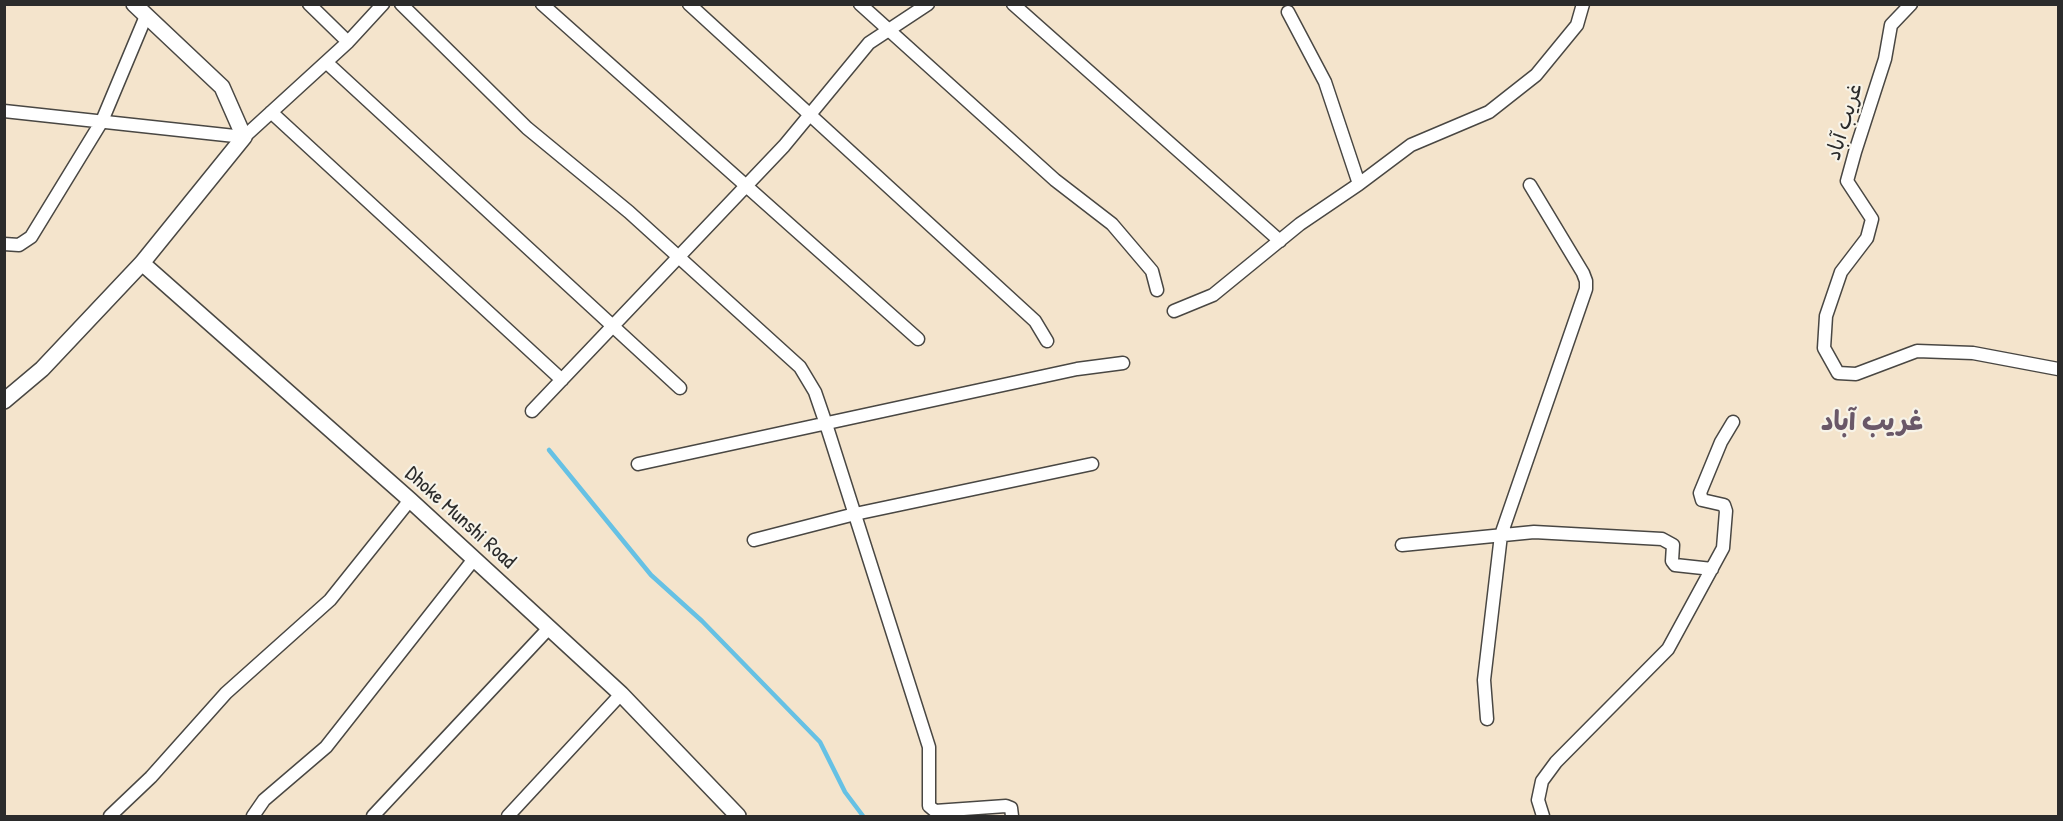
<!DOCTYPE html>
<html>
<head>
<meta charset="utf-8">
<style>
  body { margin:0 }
  #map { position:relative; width:2063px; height:821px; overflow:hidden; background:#f4e4cc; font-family:"Patrick Hand",sans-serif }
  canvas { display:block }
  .frame { position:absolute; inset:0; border:6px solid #2b2b2b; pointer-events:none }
</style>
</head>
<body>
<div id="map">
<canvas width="2063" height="821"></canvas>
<div class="frame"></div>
</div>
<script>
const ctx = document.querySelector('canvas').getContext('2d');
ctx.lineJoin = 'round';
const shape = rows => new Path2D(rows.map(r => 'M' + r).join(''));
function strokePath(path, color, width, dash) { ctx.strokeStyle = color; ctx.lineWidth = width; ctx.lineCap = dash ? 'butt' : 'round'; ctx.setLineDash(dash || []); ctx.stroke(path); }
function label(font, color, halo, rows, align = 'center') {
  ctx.font = font + ' "Patrick Hand","Playpen Sans Arabic",sans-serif'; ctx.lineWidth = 4.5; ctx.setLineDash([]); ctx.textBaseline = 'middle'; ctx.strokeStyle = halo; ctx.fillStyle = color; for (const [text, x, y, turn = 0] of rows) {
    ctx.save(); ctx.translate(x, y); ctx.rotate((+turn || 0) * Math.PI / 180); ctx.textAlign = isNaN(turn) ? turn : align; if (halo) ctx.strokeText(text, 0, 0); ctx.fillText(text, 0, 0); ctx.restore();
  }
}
const stream = shape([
  [549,450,651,575,702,621,820,742,845,792,863,816]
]);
const minor = shape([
  [309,4,348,42],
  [401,4,527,128,629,212,800,367,815,392,826,424,929,747,929,806,935,811,1006,806,1011,808,1012,816],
  [542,4,918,339],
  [689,4,1035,321,1047,341],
  [860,4,1055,180,1112,224,1152,271,1157,290],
  [1013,4,1280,241],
  [1911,4,1891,25,1885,59,1855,152,1847,181,1872,219,1867,238,1841,272,1826,316,1824,348,1838,373,1856,374,1917,351,1973,353,2058,369],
  [1288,12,1325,82,1359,184],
  [326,62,680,388],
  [4,111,244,137,348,42,383,4],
  [271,112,562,380],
  [4,244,19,245,31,237,102,121,146,16],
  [1174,311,1213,295,1300,224,1359,184,1411,145,1489,112,1536,75,1577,25,1583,4],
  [532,411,784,146,869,43,928,4],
  [638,464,1077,369,1123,363],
  [754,540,855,514,1092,464],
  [1402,545,1534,532,1662,539,1673,545,1672,561,1675,565,1712,569],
  [1487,719,1484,680,1501,535,1586,289,1586,281,1583,273,1530,185],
  [110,816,151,777,226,693,330,600,410,500],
  [253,816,264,800,326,747,474,559],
  [373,816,549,628],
  [508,816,621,694],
  [1543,816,1538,800,1542,781,1556,762,1668,649,1723,548,1726,511,1724,505,1702,500,1700,493,1721,442,1733,422]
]);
const tertiary = shape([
  [142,263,410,500,621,694,738,816],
  [4,401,42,369,142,263,244,137,222,87,134,4]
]);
const streetNames = [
  ["غریب آباد",1845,122,-73],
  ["Dhoke Munshi Road",460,518,42]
];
const districtNames = [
  ["غریب آباد",1872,423]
];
strokePath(stream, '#66c1e4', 4.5);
strokePath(minor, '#494743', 15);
strokePath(tertiary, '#494743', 18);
strokePath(minor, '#fff', 12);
strokePath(tertiary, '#fff', 15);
label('21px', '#2b2b2b', '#f7f3e8', streetNames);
label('bold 27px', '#6a5868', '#f7f3e8', districtNames);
</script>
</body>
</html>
